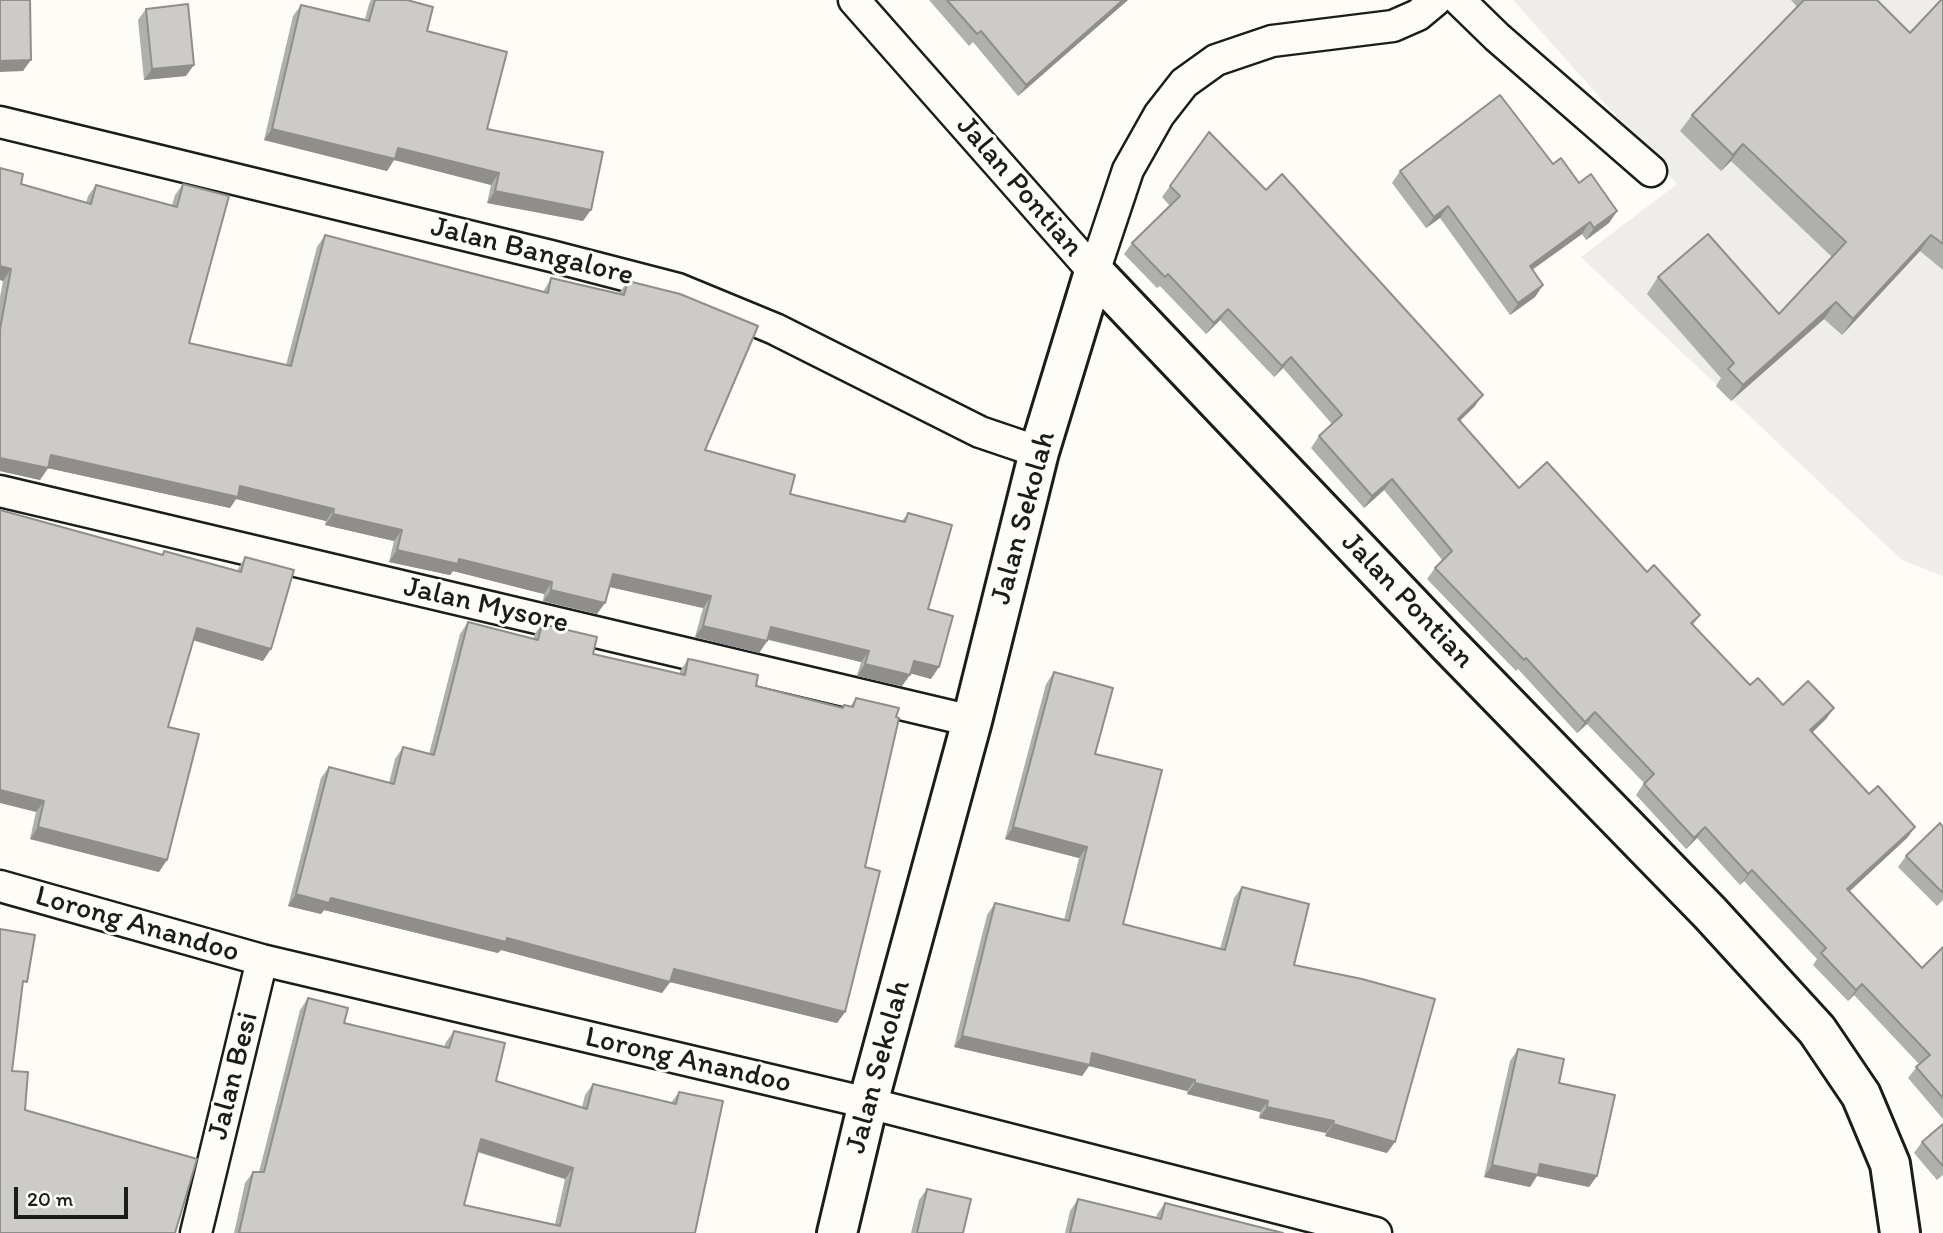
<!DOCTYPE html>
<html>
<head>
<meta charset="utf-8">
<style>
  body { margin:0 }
  #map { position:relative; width:1943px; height:1233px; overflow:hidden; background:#fdfcf7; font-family:Itim,sans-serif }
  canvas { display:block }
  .scale { position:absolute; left:14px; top:1187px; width:114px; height:32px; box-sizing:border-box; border:4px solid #1c1c1c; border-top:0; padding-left:9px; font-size:21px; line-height:24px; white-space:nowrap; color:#1c1c1c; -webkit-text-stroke:5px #fdfcf7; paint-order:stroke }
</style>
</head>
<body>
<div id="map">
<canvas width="1943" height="1233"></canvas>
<div class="scale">20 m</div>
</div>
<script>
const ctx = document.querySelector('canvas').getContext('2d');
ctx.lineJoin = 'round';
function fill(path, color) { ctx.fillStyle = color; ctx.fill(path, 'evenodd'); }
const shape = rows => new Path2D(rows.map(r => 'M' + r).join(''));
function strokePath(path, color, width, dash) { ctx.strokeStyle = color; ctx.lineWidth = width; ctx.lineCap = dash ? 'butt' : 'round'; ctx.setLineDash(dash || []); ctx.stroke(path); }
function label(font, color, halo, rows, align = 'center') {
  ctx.font = font + ' Itim,sans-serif'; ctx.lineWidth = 6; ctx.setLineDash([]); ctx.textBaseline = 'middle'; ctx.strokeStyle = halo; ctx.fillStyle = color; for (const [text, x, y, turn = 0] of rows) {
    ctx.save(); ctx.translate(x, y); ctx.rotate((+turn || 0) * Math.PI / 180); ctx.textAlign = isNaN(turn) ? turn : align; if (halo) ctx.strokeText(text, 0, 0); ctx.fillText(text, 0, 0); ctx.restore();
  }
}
const built = shape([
  [1513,0,1943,0,1943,576,1902,560,1581,257,1677,184]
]);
const street = shape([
  [854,0,1094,272,1128,170,1159,115,1184,83,1216,60,1272,41,1393,26,1418,15,1436,0],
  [1459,0,1497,37,1651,171],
  [0,122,551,256,678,289,775,329,980,432,1039,452],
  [0,491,972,721],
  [0,886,262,960,868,1103,1376,1233],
  [196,1233,262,960]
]);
const secondary = shape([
  [1094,272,1449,645,1710,913,1817,1030,1861,1095,1890,1164,1900,1233],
  [837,1233,868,1103,972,721,1039,452,1094,272]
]);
const wall = shape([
  [371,0,407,0,487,129,583,221,487,203,491,185,394,160,387,171,264,140,293,16,301,5,365,19,369,4],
  [929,0,1128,0,1018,96,973,42,969,46],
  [1791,0,1877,0,1910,33,1943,0,1943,270,1920,251,1842,335,1824,319,1731,401,1716,386,1721,378,1647,294,1658,277,1779,314,1832,257,1731,161,1721,171,1680,131,1692,115,1797,7],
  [146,9,186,76,144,80,138,20],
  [1209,132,1475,406,1460,421,1519,488,1647,572,1700,615,1693,625,1750,685,1783,705,1834,708,1826,719,1812,733,1869,794,1915,827,1907,838,1849,892,1922,968,1943,947,1943,1119,1908,1078,1919,1064,1854,995,1848,1001,1813,965,1817,959,1744,881,1740,885,1697,838,1686,849,1636,795,1644,783,1587,724,1577,733,1518,669,1516,671,1427,579,1435,568,1443,561,1384,490,1364,508,1311,448,1319,436,1332,424,1283,368,1274,377,1220,320,1206,334,1160,286,1157,288,1124,254,1132,243,1170,206,1162,197],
  [1553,164,1617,211,1609,223,1586,240,1582,234,1532,270,1543,285,1535,297,1510,315,1440,218,1426,228,1392,183,1400,171],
  [0,168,21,184,86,203,88,196,96,185,172,205,175,195,183,184,189,343,286,365,317,247,325,235,543,292,551,278,619,293,628,281,705,450,790,494,902,521,908,513,928,609,931,679,910,673,902,686,857,676,861,662,768,640,759,653,695,637,703,608,610,587,597,614,543,601,544,594,453,571,450,575,389,562,394,541,325,525,326,521,236,499,230,508,48,468,40,480,0,471,0,297,3,281,0,280],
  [164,551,237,571,245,557,263,661,193,640,168,727,159,872,30,839,36,812],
  [468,622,534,639,534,635,542,624,593,654,680,674,680,671,688,659,756,686,842,708,844,705,850,707,856,698,896,717,865,867,845,1012,837,1023,670,982,662,993,501,950,498,953,324,910,321,914,288,906,321,778,329,767,389,783,395,759,403,747,429,754,460,634],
  [1054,672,1095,754,1123,924,1220,949,1234,898,1242,887,1294,965,1387,1153,1325,1136,1326,1133,1259,1118,1260,1112,1187,1094,1187,1091,1089,1066,1082,1076,954,1047,987,915,995,903,1064,920,1079,858,1005,839,1046,684],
  [1943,827,1943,900,1937,906,1898,867,1906,856],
  [308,998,344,1023,444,1047,446,1042,454,1031,496,1081,582,1107,585,1095,593,1084,671,1103,679,1092,695,1233,234,1233,245,1183,253,1172,259,1172,300,1010],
  [477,1152,565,1179,555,1224,464,1205],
  [1518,1049,1559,1083,1597,1176,1589,1187,1537,1176,1530,1187,1484,1177,1510,1061],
  [1943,1124,1943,1175,1937,1180,1914,1153,1922,1142],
  [927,1189,963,1233,911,1233,919,1200],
  [1078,1199,1156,1218,1157,1214,1165,1203,1283,1233,1065,1233,1070,1211]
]);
const shadedWall = shape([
  [1123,0,1128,0,1018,96,1026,85],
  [31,60,23,71,0,72,0,61],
  [194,65,186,76,144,80,152,69],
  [272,129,398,148,499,173,491,185,394,160,387,171,264,140],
  [1743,144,1731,161,1721,171,1733,155],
  [495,191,591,210,583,221,487,203],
  [1448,206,1440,218,1426,228,1434,217],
  [1617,211,1609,223,1586,240,1594,228],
  [1590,222,1582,234,1522,277,1530,266],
  [1931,235,1920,251,1842,335,1853,319],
  [0,266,11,269,3,281,0,280],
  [1543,285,1535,297,1510,315,1518,303],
  [1836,302,1824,319,1731,401,1743,385],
  [1228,309,1220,320,1206,334,1214,323],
  [1291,357,1283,368,1274,377,1282,366],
  [1483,395,1475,406,1450,430,1458,419],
  [51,455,240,486,334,509,326,521,236,499,230,508,43,467],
  [0,458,48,468,40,480,0,471],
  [1392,479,1384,490,1364,508,1372,496],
  [333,514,402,530,394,541,325,525],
  [397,550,459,559,552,582,544,594,453,571,450,575,389,562],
  [613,574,711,596,703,608,605,586],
  [551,590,605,603,597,614,543,601],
  [703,626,767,641,759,653,695,637],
  [771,627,869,651,861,662,763,638],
  [197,628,271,649,263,661,189,639],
  [914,661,939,667,931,679,906,672],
  [865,664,910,675,902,686,857,676],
  [1834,708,1826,719,1802,742,1810,730],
  [1595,712,1587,724,1577,733,1585,722],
  [0,790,44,801,36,812,0,803],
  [38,827,167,860,159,872,30,839],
  [1013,827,1087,847,1079,858,1005,839],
  [1705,827,1697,838,1686,849,1694,838],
  [1915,827,1907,838,1839,901,1847,889],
  [1752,870,1744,881,1740,885,1748,874],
  [296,894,331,898,507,938,674,969,845,1012,837,1023,670,982,662,993,501,950,498,953,324,910,321,914,288,906],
  [1862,984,1854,995,1848,1001,1856,990],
  [962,1036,1092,1053,1195,1080,1187,1091,1089,1066,1082,1076,954,1047],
  [1195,1083,1268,1101,1260,1112,1187,1094],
  [1267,1107,1334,1121,1326,1133,1259,1118],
  [1333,1124,1395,1142,1387,1153,1325,1136],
  [481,1139,573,1168,565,1179,473,1150],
  [1540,1164,1597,1176,1589,1187,1537,1176,1530,1187,1484,1177,1492,1165]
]);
const building = shape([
  [0,0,30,0,31,60,0,61,0,0],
  [375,0,407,0,433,7,427,31,507,52,487,129,603,152,591,210,495,191,499,173,398,148,395,159,272,129,301,5,369,21,375,0],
  [947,0,1123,0,1026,85,981,31,977,34,947,0],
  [1804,0,1877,0,1910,33,1941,0,1943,0,1943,244,1931,235,1853,319,1836,302,1743,385,1728,369,1734,363,1658,277,1708,234,1779,314,1846,242,1743,144,1733,155,1692,115,1804,0],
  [188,4,194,65,152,69,146,9,188,4],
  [1500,95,1553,164,1561,158,1579,183,1591,174,1617,211,1594,228,1590,222,1530,266,1543,285,1518,303,1448,206,1434,217,1400,171,1500,95],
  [1209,132,1266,190,1282,174,1483,395,1458,419,1519,488,1547,462,1647,572,1654,565,1700,615,1691,623,1750,685,1758,678,1783,705,1808,681,1834,708,1810,730,1869,794,1878,786,1915,827,1847,889,1922,968,1943,947,1943,1098,1916,1067,1930,1055,1862,984,1856,990,1821,953,1826,948,1752,870,1748,874,1705,827,1694,838,1644,784,1654,774,1595,712,1585,722,1526,658,1524,660,1435,568,1452,551,1392,479,1372,496,1319,436,1342,415,1291,357,1282,366,1228,309,1214,323,1168,274,1165,277,1132,243,1180,196,1170,186,1209,132],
  [0,168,23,174,21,184,91,204,96,185,177,207,183,184,229,196,189,343,291,366,325,235,548,293,551,278,624,295,628,281,680,294,758,326,705,450,795,475,790,494,905,522,908,513,952,525,928,609,953,616,939,667,914,661,910,675,865,664,869,651,771,627,767,641,703,626,711,596,613,574,605,603,551,590,552,582,459,559,458,564,397,550,402,530,333,514,334,509,240,486,238,497,51,455,48,468,0,458,0,329,11,269,0,266,0,168],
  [0,510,163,555,164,551,241,572,245,557,294,570,271,649,197,628,168,727,199,734,167,860,38,827,44,801,0,790,0,510],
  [468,622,538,640,542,624,597,637,593,654,685,675,688,659,694,660,758,675,756,686,843,708,844,705,853,707,856,698,899,708,896,717,899,718,865,867,880,871,845,1012,674,969,670,982,507,938,506,942,331,898,329,903,296,894,329,767,394,784,403,747,434,755,468,622],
  [1054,672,1113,688,1095,754,1162,770,1123,924,1225,950,1242,887,1309,904,1294,965,1362,979,1435,999,1395,1142,1333,1124,1334,1121,1267,1107,1268,1101,1195,1083,1195,1080,1092,1053,1090,1065,962,1036,995,903,1069,921,1087,847,1013,827,1054,672],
  [1940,823,1943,827,1943,893,1906,856,1940,823],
  [0,929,35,935,27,982,23,981,12,1071,28,1072,25,1110,197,1159,175,1233,0,1233,0,929],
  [308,998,348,1008,344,1023,449,1048,454,1031,505,1043,496,1081,587,1109,593,1084,676,1104,679,1092,723,1101,695,1233,239,1233,253,1172,264,1172,308,998],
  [481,1139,573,1168,560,1226,464,1205,481,1139],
  [1518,1049,1564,1059,1559,1083,1615,1095,1597,1176,1540,1164,1538,1175,1492,1165,1518,1049],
  [1943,1124,1943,1166,1922,1142,1943,1124],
  [927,1189,971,1199,963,1233,917,1233,927,1189],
  [1078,1199,1161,1219,1165,1203,1283,1233,1070,1233,1078,1199]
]);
const streetNames = [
  ["Jalan Pontian",1019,187,49],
  ["Jalan Bangalore",532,252,14],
  ["Jalan Sekolah",1024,518,-75],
  ["Jalan Pontian",1407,601,46],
  ["Jalan Mysore",486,606,13],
  ["Lorong Anandoo",137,925,16],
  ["Lorong Anandoo",688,1061,13],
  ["Jalan Sekolah",879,1067,-75],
  ["Jalan Besi",234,1076,-76]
];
fill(built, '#eeede9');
strokePath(street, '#1c1c1c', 35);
strokePath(secondary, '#1c1c1c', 44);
strokePath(street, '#fdfcf7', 30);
strokePath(secondary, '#fdfcf7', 38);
fill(wall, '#afafac');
fill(shadedWall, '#8f8e8c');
fill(building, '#cccbc8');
strokePath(building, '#8f8e8c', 2);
label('30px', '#1c1c1c', '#fdfcf7', streetNames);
</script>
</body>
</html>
